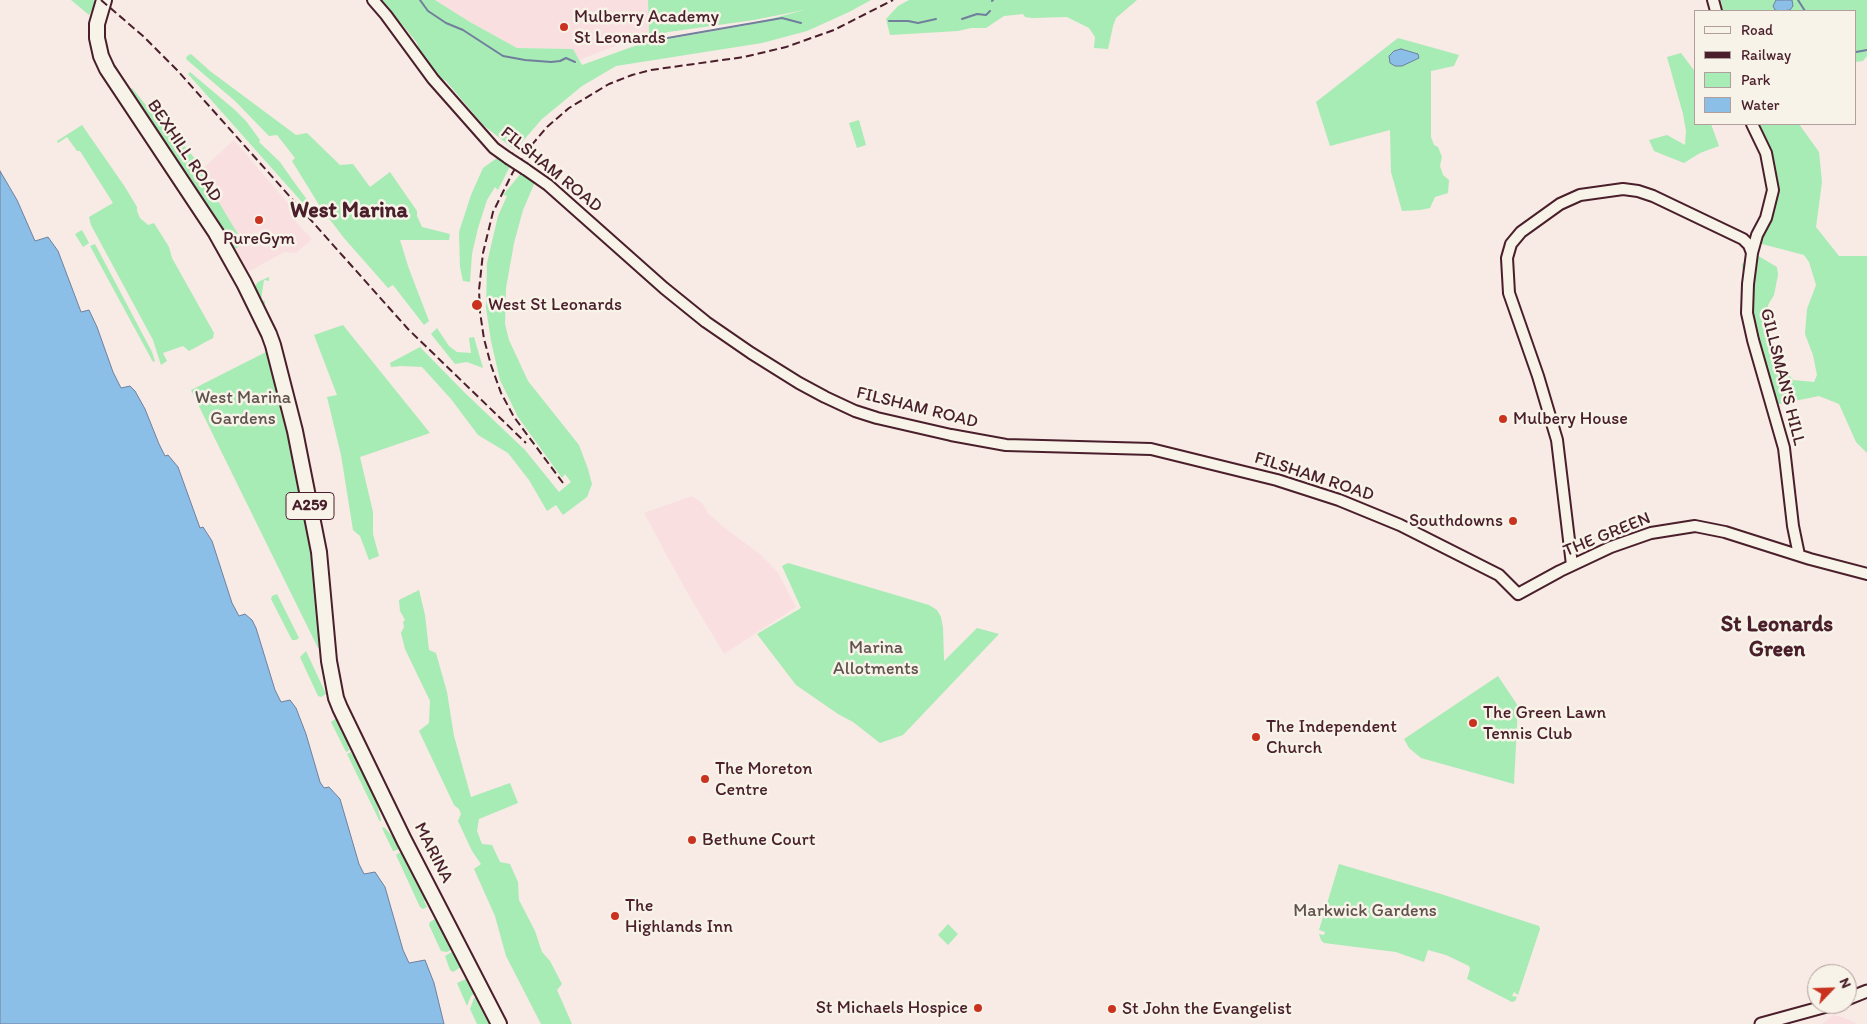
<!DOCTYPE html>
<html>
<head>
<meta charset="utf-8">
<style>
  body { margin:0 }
  #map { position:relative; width:1867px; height:1024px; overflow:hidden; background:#f8eae5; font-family:Itim,sans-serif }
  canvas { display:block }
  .legend { position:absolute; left:1694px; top:10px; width:162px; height:115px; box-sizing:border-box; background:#f7f3e8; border:1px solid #b29e9c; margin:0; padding:6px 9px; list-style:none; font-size:15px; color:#4a1f2b }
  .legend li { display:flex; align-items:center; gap:10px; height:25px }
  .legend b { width:25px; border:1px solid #b29e9c }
  .north { position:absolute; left:1807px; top:964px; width:50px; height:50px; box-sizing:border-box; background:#f7f3e8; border:1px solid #b29e9c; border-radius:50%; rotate:66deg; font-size:14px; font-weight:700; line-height:20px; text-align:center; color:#4a1f2b }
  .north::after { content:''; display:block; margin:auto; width:18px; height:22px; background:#c8321e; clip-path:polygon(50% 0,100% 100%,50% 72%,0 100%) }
</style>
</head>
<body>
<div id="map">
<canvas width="1867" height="1024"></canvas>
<ul class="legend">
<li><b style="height:6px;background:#f7f3e8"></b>Road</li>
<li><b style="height:6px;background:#4a1f2b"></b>Railway</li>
<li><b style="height:14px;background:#a7ebb5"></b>Park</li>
<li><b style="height:14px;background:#8bbfe8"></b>Water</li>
</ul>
<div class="north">N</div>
</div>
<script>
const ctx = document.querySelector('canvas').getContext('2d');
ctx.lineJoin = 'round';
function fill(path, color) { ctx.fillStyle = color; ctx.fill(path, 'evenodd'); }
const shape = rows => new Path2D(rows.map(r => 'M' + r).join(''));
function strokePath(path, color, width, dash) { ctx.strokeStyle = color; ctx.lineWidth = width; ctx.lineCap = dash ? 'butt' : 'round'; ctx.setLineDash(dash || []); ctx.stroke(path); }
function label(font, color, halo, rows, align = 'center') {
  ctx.font = font + ' Itim,sans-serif'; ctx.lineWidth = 5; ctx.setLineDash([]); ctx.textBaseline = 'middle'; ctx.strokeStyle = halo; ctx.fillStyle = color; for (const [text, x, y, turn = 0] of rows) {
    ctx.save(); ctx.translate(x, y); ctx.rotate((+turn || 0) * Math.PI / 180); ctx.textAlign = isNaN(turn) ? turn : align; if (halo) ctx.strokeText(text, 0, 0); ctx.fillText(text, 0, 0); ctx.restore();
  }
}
const built = shape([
  [435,0,648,0,649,33,579,60,573,49,517,48,470,22],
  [234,140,292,208,296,222,312,239,296,253,284,252,250,271,246,268,235,249,244,244,200,171],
  [692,496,702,503,708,513,721,525,761,555,777,571,796,607,724,654,684,587,644,513],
  [1833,1015,1843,1017,1857,1024,1822,1024]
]);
const green = shape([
  [71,0,93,0,96,2,89,15],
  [381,0,435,0,470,22,517,48,573,49,582,65,640,44,748,25,804,10,754,20,668,32,652,37,649,33,648,0,871,0,849,12,807,31,762,43,616,66,582,86,542,119,515,150,483,125,446,81,441,78,420,52,417,43,406,29],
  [909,0,1137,0,1116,18,1113,26,1108,49,1094,48,1095,37,1089,28,1067,17,1032,18,1025,17,1023,14,1004,16,986,28,971,28,958,31,890,35,886,19,898,6],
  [1721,0,1867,0,1867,56,1863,61,1856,62,1856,11,1723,11],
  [1398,38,1459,55,1454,66,1431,71,1431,137,1434,145,1438,147,1442,157,1440,166,1443,175,1449,180,1448,193,1435,197,1430,208,1420,210,1402,211,1391,172,1390,130,1330,146,1316,102],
  [1681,53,1696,73,1696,124,1711,124,1719,146,1700,153,1684,163,1654,151,1649,140,1667,135,1685,145,1686,131,1683,114,1667,57],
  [191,54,210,71,296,135,307,133,340,165,353,164,370,187,390,172,417,211,417,216,422,227,450,234,449,240,400,240,409,269,429,321,424,325,393,285,388,288,344,238,321,208,292,161,295,158,277,135,269,136,235,101,186,59,187,56],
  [190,72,235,110,246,121,260,140,259,142,280,162,294,182,311,205,309,210,188,74],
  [132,88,158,120,168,126,201,166,200,171,244,244,235,249,220,224,193,188,128,92],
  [859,120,866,145,857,148,849,123],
  [1760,124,1799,124,1819,152,1822,182,1816,227,1839,256,1867,256,1867,453,1856,442,1839,404,1819,396,1780,404,1771,402,1746,307,1742,264,1755,254,1777,267,1778,275,1774,295,1768,305,1771,356,1780,362,1793,380,1814,382,1817,375,1813,355,1805,334,1807,309,1816,285,1809,262,1804,255,1762,244,1759,240,1775,208,1777,189,1770,152],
  [82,125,125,187,137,207,137,211,140,218,148,225,154,223,169,247,172,258,214,333,213,338,189,351,183,346,163,353,167,361,161,365,153,340,91,225,89,217,113,203,80,151,77,151,67,137,58,143,57,141],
  [497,158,511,164,498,190,495,187,487,200,478,228,472,254,470,282,463,281,460,267,459,232,471,195,483,168],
  [522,172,535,182,523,210,514,243,506,288,505,324,509,340,528,381,579,445,588,469,592,484,587,497,563,515,556,505,547,511,529,480,508,453,478,435,451,399,422,367,402,366,391,367,390,363,420,347,465,393,525,450,559,492,571,482,565,474,562,478,518,417,500,380,491,341,486,308,487,263,498,216,507,196,503,195],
  [82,230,89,243,83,247,75,234],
  [95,244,152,352,155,361,153,362,90,246],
  [269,277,269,281,264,280,261,300,265,301,265,304,262,304,256,293,255,286,258,282],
  [343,325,430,433,360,457,373,512,373,534,379,556,369,560,360,536,353,530,341,455,327,397,337,395,314,335],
  [437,328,449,346,457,352,471,353,469,338,474,337,483,368,467,362,455,364,431,334],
  [268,351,274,372,302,491,314,567,322,646,318,648,191,390],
  [788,563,929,605,937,610,941,617,943,628,944,661,977,628,999,634,903,735,880,743,853,722,838,714,796,685,757,634,801,608,782,566],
  [419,590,425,615,429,650,436,653,447,692,454,736,471,797,510,783,518,803,479,819,477,831,482,844,492,845,500,862,510,864,518,882,519,900,535,931,542,952,550,961,562,984,557,990,572,1024,541,1024,506,956,495,916,474,869,481,864,472,851,458,821,461,814,459,809,454,805,419,731,429,723,430,701,405,649,401,633,404,627,403,622,405,620,400,611,399,600],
  [277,594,299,638,296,640,292,640,271,599,272,596],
  [306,651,326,694,321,697,318,696,300,657],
  [1498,676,1518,706,1514,784,1421,758,1409,748,1404,739],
  [338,717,352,744,348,747,350,750,346,752,331,722],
  [351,752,352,755,356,754,377,795,375,797,381,820,380,822,347,754],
  [384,827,399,844,400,849,393,851,382,828],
  [405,849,429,899,424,901,427,907,423,909,420,907,396,855],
  [1339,864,1441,894,1539,926,1540,929,1518,995,1514,992,1512,996,1517,997,1515,1001,1512,1002,1467,979,1470,969,1469,966,1446,955,1428,950,1424,962,1396,952,1324,943,1321,940,1319,934,1324,935,1325,932,1319,930],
  [431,901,454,948,447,952,441,951,429,925,430,922,435,919,427,903],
  [948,924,958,934,948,945,938,935],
  [455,950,461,967,453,972,450,970,445,956],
  [468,978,476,993,471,996,467,1006,457,983],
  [479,996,492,1024,477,1024,470,1009,474,998]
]);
const water = shape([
  [1776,0,1792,0,1793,6,1790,10,1780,11,1775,10,1773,6,1776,0],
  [1401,49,1418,54,1419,58,1402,66,1395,66,1390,63,1389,56,1394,51,1401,49],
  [0,171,17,200,35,241,48,237,58,251,81,312,89,310,97,327,113,372,121,388,130,386,135,391,145,409,159,444,165,456,168,455,178,467,200,528,203,527,212,541,232,603,239,616,245,614,252,620,256,628,275,690,281,702,290,700,296,708,306,734,320,782,324,788,329,787,340,799,359,864,364,874,375,872,385,887,403,950,409,963,425,960,434,983,444,1024,0,1024,0,171]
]);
const stream = shape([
  [420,0,428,11,446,23,463,30,503,56,525,60,551,62,560,61,566,58,575,62],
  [1798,0,1805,11],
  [992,1,993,0],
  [962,19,977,14,986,15,990,11],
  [889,21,908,21,918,23,936,19],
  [656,40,782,18,801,23],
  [1856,52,1867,50]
]);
const secondary = shape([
  [373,0,386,15,433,79,494,148,508,158],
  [1713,0,1716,11],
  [1752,124,1766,153,1773,190,1766,218,1757,235,1752,253,1748,284,1747,313,1753,340,1784,448,1793,526,1799,555],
  [525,169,548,185,664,288,706,322,751,353,799,383,825,397,855,411,877,418,951,435,1006,445,1151,449,1277,480,1339,500,1400,525,1499,575,1518,594,1560,571,1611,547,1651,533,1695,526,1725,532,1810,559,1867,574],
  [1572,565,1557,440,1538,376,1509,293,1507,258,1511,244,1521,232,1560,204,1580,195,1623,189,1638,191,1653,196,1743,239,1749,245,1752,253]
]);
const primary = shape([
  [1847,999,1867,991],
  [1761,1024,1834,1004]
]);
const highway = shape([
  [104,0,97,24,97,38,101,56,107,69,216,233,244,283,269,334,273,345,295,431,319,552,329,661,336,698,340,708,404,840,499,1024]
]);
const rail = shape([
  [101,0,143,36,177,70,408,329,526,443],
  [563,483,514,417,501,393,491,365,484,339,480,312,479,290,483,253,493,212,513,172,530,147,547,127,569,108,609,84,632,75,651,70,744,57,786,47,834,30,893,0]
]);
const secondaryBridge = shape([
  [508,158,525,169]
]);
const markers = [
  [564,27,5,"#c8321e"],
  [259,220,5,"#c8321e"],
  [477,305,6,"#c8321e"],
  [1503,419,5,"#c8321e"],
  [1513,521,5,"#c8321e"],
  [1473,723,5,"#c8321e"],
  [1256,737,5,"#c8321e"],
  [705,779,5,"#c8321e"],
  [692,840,5,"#c8321e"],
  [615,916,5,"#c8321e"],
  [978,1008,5,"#c8321e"],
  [1112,1009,5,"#c8321e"]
];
const shields = [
  [310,506,48]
];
const shieldNames = [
  ["A259",310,506]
];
const poiNames = [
  ["Mulberry Academy",574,17],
  ["St Leonards",574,38],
  ["PureGym",259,239,"center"],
  ["West St Leonards",488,305],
  ["Mulbery House",1513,419],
  ["Southdowns",1503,521,"right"],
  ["The Green Lawn",1483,713],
  ["Tennis Club",1483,734],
  ["The Independent",1266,727],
  ["Church",1266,748],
  ["The Moreton",715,769],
  ["Centre",715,790],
  ["Bethune Court",702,840],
  ["The",625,906],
  ["Highlands Inn",625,927],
  ["St Michaels Hospice",968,1008,"right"],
  ["St John the Evangelist",1122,1009]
];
const streetNames = [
  ["BEXHILL ROAD",184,151,56],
  ["FILSHAM ROAD",551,170,39],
  ["GILLSMAN'S HILL",1782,377,76],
  ["FILSHAM ROAD",917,408,14],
  ["FILSHAM ROAD",1314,477,18],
  ["THE GREEN",1607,535,-22],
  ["MARINA",433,853,63]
];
const parkNames = [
  ["West Marina",243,398],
  ["Gardens",243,419],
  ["Marina",876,648],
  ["Allotments",876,669],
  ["Markwick Gardens",1365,911]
];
const districtNames = [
  ["West Marina",349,211],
  ["St Leonards",1777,625],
  ["Green",1777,650]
];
fill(built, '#fadfe1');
fill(green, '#a7ebb5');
fill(water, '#8bbfe8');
strokePath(water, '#717f9c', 1);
strokePath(stream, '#717f9c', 2);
strokePath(secondary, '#4a1f2b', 14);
strokePath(primary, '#4a1f2b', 15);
strokePath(highway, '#4a1f2b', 18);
strokePath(secondary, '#f7f3e8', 10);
strokePath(primary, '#f7f3e8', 11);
strokePath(highway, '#f7f3e8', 14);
strokePath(rail, '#4a1f2b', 2, [8, 4]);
strokePath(secondaryBridge, '#4a1f2b', 14, []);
strokePath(secondaryBridge, '#f7f3e8', 10);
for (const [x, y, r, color] of markers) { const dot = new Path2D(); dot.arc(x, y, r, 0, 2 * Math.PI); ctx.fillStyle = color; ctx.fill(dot); strokePath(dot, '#f7f3e8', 2); }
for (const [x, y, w] of shields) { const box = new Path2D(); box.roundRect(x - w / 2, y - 13.5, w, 27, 4); ctx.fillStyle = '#f7f3e8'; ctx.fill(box); strokePath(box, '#4a1f2b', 1); }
label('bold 16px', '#4a1f2b', null, shieldNames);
label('18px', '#4a1f2b', '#f7f3e8', poiNames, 'left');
label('18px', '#4a1f2b', '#f7f3e8', streetNames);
label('18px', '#61524e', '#f7f3e8', parkNames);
label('bold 22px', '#4a1f2b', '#f7f3e8', districtNames);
</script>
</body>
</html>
